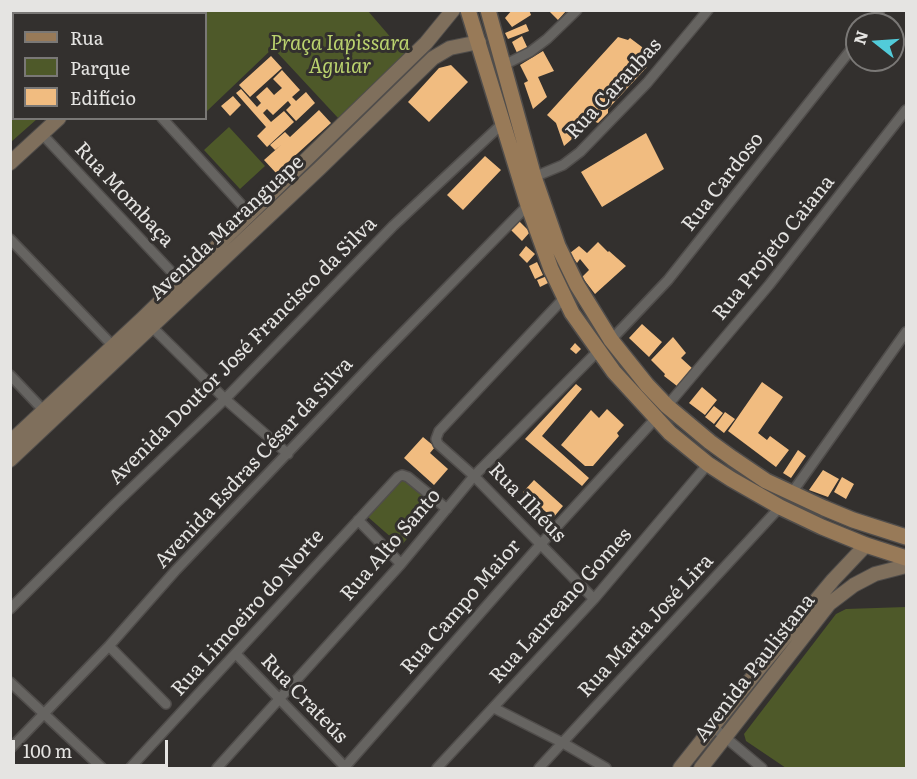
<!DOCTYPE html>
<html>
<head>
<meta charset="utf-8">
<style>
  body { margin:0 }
  #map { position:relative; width:917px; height:779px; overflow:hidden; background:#33302e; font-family:Literata,serif }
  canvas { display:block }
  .frame { position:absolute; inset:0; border:12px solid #e5e4e2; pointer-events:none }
  .legend { position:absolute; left:12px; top:12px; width:195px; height:108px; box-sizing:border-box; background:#33302e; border:2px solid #7a7876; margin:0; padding:8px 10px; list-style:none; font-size:18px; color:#e5e4e2 }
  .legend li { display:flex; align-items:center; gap:12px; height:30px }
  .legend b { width:30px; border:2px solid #7a7876 }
  .north { position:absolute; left:845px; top:12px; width:60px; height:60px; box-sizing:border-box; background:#33302e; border:2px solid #7a7876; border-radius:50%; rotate:287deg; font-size:16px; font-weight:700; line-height:24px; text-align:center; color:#e5e4e2 }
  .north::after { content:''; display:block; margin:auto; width:21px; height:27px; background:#52cbd9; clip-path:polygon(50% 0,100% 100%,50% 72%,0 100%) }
  .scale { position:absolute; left:12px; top:740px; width:156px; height:27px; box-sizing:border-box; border:3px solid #e5e4e2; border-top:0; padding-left:8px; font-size:18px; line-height:21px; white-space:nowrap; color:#e5e4e2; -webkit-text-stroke:4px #33302e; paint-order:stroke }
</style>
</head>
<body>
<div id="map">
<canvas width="917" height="779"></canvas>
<div class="frame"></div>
<ul class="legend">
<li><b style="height:8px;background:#987a58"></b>Rua</li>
<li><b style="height:16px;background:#4e5929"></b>Parque</li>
<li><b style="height:16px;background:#f1bc80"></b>Edifício</li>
</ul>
<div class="north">N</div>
<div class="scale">100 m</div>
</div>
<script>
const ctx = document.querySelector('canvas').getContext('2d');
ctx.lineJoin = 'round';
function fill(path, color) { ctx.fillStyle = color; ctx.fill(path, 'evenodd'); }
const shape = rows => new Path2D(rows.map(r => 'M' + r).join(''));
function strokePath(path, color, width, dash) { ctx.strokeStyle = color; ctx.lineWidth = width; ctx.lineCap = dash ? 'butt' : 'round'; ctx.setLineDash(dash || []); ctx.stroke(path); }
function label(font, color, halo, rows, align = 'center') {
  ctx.font = font + ' Literata,serif'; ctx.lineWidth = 6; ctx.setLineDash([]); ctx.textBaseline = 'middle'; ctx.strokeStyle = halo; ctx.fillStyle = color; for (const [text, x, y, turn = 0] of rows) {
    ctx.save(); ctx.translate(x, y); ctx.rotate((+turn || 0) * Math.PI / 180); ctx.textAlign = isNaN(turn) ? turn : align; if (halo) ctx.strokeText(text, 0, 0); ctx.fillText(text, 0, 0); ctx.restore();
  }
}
const green = shape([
  [196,10,368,11,405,54,339,119,273,48,206,112,206,14,193,14],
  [414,67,417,68,262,217,262,212],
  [13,103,14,118,37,119,11,142,11,105],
  [229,127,265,166,240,189,204,150],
  [404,478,436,504,401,546,368,517],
  [906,607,906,768,786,768,746,741,744,734,836,614,846,609]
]);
const building = shape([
  [512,10,529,10,531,15,512,27,505,18],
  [548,10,567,10,558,20],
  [526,24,529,31,508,39,505,33],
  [522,36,528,49,518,55,512,42],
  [618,37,628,40,630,38,642,47,645,53,647,67,608,109,608,113,598,123,593,121,564,146,556,123,547,115],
  [543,51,554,71,538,77,547,97,533,109,524,83,528,81,520,65],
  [271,56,282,68,250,97,239,85],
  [451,65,468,82,429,122,408,102,439,68],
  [282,70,300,90,292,97,296,101,306,92,315,103,296,121,286,110,291,105,288,101,273,115,267,109,263,113,271,122,284,111,294,122,267,147,257,136,266,127,236,93,241,89,257,107,261,103,256,97,267,87,274,95,282,88,273,79],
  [233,96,241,105,230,116,221,106],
  [319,110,331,123,276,173,264,160,281,145,275,150,270,145,285,132,290,137],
  [646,133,664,169,602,207,581,172],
  [485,156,501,170,463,210,447,195],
  [519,221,530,232,522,241,511,230],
  [598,242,608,252,609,251,626,266,595,294,582,277,589,270,580,259,577,263,570,253,579,246,587,253],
  [526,246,535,254,527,263,519,255],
  [537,262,543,275,535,279,529,266],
  [547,276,550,282,540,287,537,280],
  [642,324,662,342,649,357,629,338],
  [673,337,686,353,681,358,693,369,677,386,664,376,665,374,651,360],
  [575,343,581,349,576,354,570,349],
  [762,382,783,397,758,433,767,440,770,436,789,450,776,467,728,431],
  [576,384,582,389,542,436,589,478,582,486,525,439],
  [702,387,717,400,705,415,689,403],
  [714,406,723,413,714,424,705,417],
  [607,409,624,425,617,433,619,436,593,466,585,466,561,445,591,410,599,418],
  [725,412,735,419,724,433,715,426],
  [423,437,435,447,430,453,448,469,434,485,404,458],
  [798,450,806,456,791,478,783,473],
  [823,470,839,479,828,497,809,490],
  [842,477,854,484,846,499,834,492],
  [534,480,563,506,553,518,523,492]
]);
const minor = shape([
  [870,24,880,10],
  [502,66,530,52,547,39,577,10],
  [10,97,14,95],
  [162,118,250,214],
  [42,134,180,281],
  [534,177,563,165,580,152,647,83,708,10],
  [10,239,113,346],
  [564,298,439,431,436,439,438,444,474,476,594,599],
  [149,324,225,399,288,454],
  [611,340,668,280,857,42],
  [10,375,46,413],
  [667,406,769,285,906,110],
  [791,494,906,332],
  [358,520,401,564],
  [10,609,115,504,225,399,393,226,503,123],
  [109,646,166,704],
  [236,654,346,768],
  [10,682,102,768],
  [494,708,563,743,606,768],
  [713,727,762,768],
  [10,749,109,646,176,570,378,358,528,205],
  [130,768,398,477,402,475,408,477,447,509],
  [217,768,401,564,474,476,598,351],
  [344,768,540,545,656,418],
  [437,768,594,599,708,464],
  [539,768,780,507]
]);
const secondary = shape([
  [97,10,97,14],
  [147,14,152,10],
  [180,14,183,10],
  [10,163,59,118],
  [10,442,143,318,426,43,453,10],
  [10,460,320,168,433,58,450,48,479,42],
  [680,768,762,665,833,580,866,545],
  [701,768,829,604,854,585,875,574,906,566]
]);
const primary = shape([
  [468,10,528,205,551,269,572,313,614,372,670,433,708,464,731,479,780,507,822,527,866,545,906,558],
  [488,10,534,177,558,246,577,285,611,340,647,385,667,406,710,442,732,458,766,481,824,508,853,520,906,537]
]);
const parkNames = [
  ["Praça Iapissara",340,44],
  ["Aguiar",340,67]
];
const streetNames = [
  ["Rua Caraubas",614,89,-47],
  ["Rua Cardoso",723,182,-52],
  ["Rua Mombaça",124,195,47],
  ["Avenida Maranguape",227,228,-43],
  ["Rua Projeto Caiana",774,248,-51],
  ["Avenida Doutor José Francisco da Silva",243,351,-45],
  ["Avenida Esdras César da Silva",254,463,-47],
  ["Rua Ilhéus",527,503,46],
  ["Rua Alto Santo",391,545,-49],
  ["Rua Laureano Gomes",561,606,-48],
  ["Rua Campo Maior",461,607,-49],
  ["Rua Limoeiro do Norte",248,613,-48],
  ["Rua Maria José Lira",646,626,-47],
  ["Avenida Paulistana",755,668,-52],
  ["Rua Crateús",304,699,46]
];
fill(green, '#4e5929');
fill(building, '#f1bc80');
strokePath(minor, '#504d4b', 12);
strokePath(secondary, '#504d4b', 16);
strokePath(primary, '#504d4b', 18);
strokePath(minor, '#666461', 9);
strokePath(secondary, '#7f6f5c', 14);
strokePath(primary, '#987a58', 15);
label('italic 20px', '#bad26e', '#33302e', parkNames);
label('20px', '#e5e4e2', '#33302e', streetNames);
</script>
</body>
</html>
